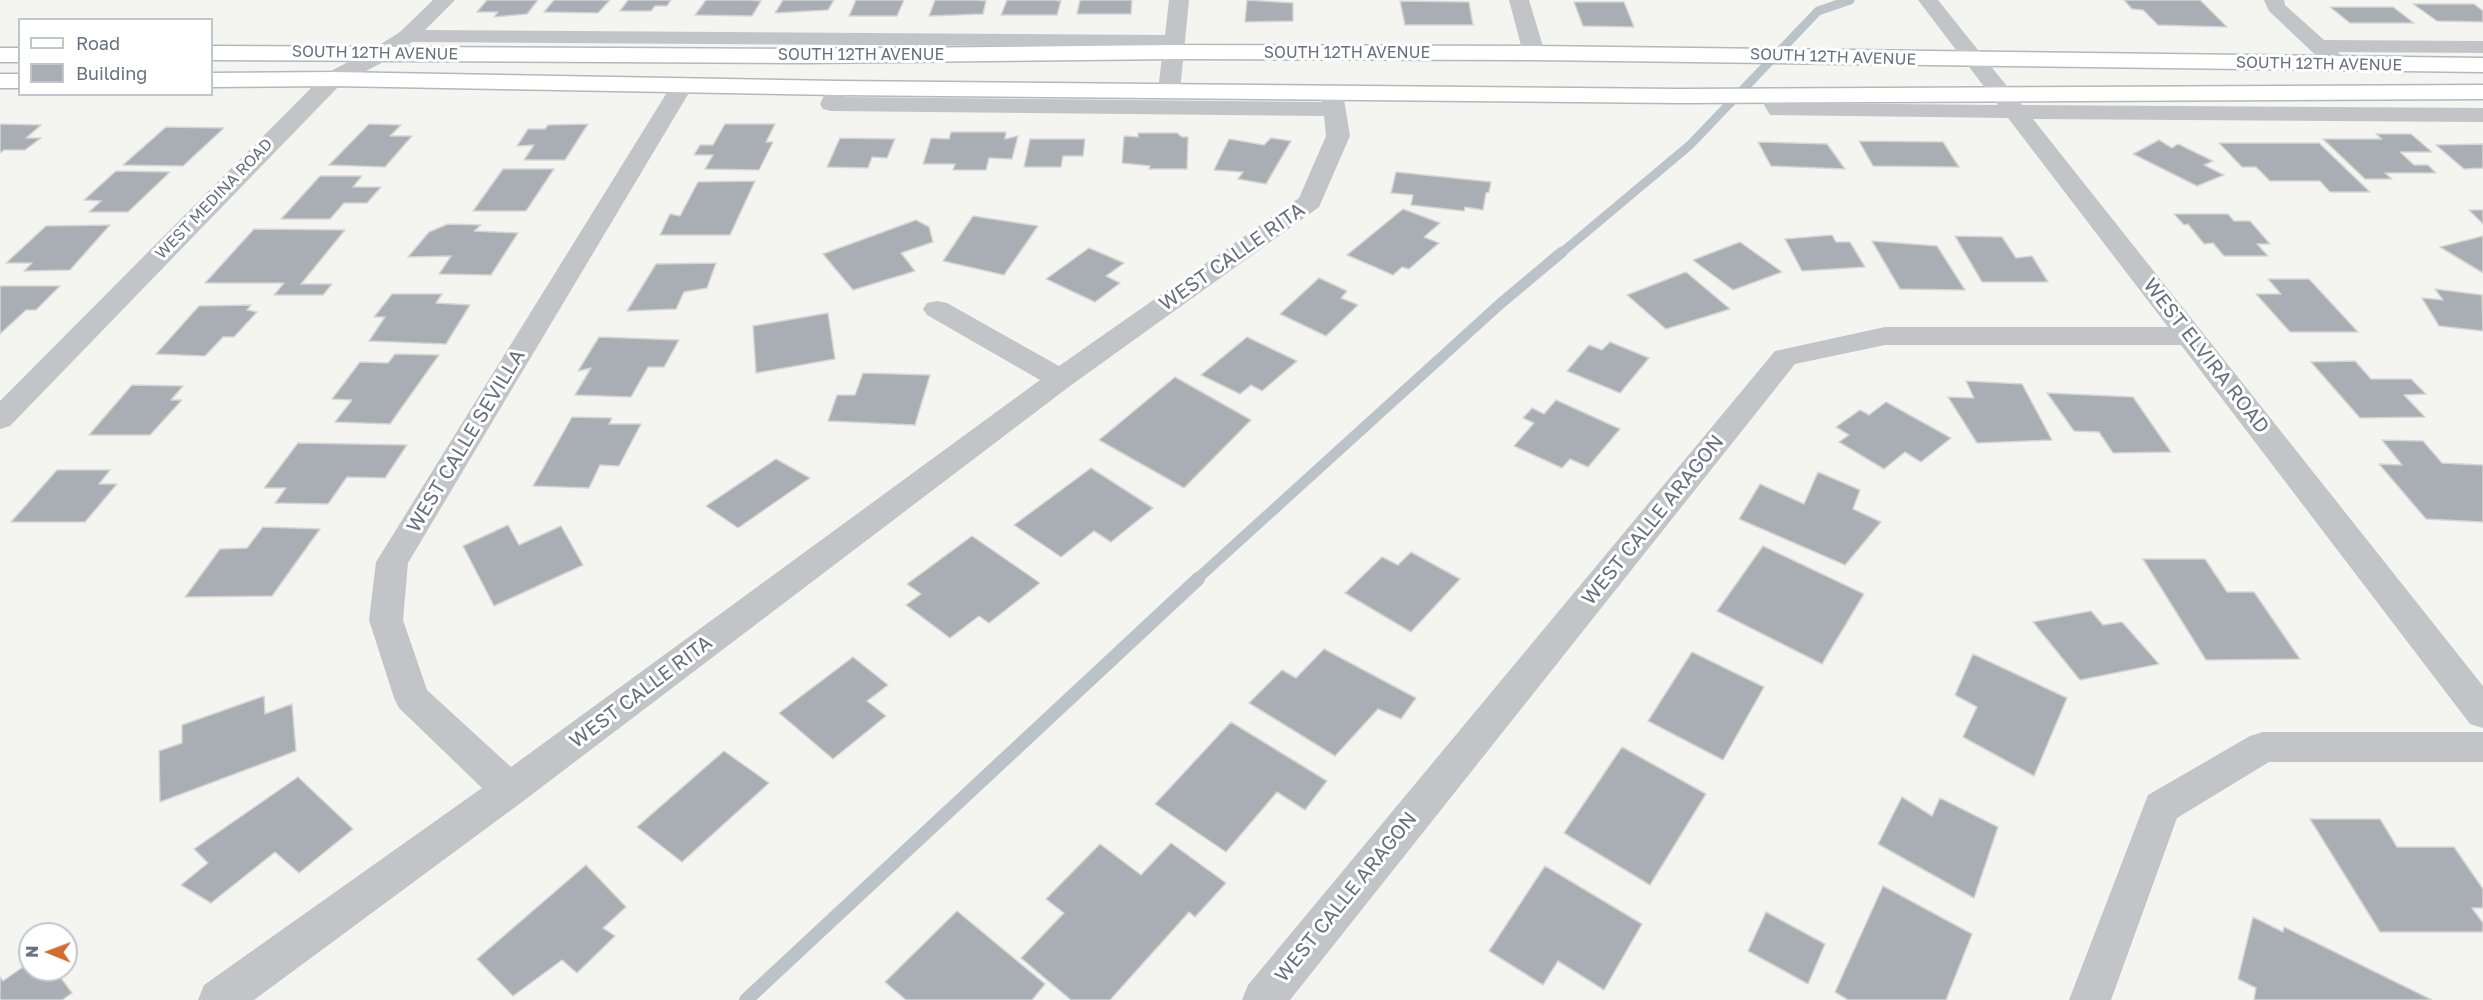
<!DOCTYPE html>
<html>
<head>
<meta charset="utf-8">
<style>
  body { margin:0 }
  #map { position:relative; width:2483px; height:1000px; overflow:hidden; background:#f4f4f1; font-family:"Golos Text",sans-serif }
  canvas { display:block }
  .legend { position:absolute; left:18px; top:18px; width:195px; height:78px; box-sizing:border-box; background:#fff; border:2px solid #c2c6cc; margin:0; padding:8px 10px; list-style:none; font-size:18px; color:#66707f }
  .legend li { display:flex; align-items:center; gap:12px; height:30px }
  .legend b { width:30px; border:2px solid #c2c6cc }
  .north { position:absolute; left:18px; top:922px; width:60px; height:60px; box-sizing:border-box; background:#fff; border:2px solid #c2c6cc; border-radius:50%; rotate:271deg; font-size:16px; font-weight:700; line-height:24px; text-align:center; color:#66707f }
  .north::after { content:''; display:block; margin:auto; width:21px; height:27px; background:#d46b31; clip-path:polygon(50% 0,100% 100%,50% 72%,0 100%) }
</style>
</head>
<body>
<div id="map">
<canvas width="2483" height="1000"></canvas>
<ul class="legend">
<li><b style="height:8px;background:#fff"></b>Road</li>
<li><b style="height:16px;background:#a9adb4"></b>Building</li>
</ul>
<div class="north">N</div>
</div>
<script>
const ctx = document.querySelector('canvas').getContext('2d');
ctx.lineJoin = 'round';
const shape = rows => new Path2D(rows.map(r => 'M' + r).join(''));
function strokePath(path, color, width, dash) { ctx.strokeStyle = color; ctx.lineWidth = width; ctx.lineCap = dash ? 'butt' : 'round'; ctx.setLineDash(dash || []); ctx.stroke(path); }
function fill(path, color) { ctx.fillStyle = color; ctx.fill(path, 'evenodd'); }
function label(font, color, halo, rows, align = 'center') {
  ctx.font = font + ' "Golos Text",sans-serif'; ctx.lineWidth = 6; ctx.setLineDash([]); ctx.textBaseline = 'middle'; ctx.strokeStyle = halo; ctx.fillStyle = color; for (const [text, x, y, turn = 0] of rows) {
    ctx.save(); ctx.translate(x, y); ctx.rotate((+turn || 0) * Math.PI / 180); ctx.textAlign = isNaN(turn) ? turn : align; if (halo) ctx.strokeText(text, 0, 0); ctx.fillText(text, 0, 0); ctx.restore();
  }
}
const streamFar2 = shape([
  [1560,254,1690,145,1818,11,1850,0]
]);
const streamFar1 = shape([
  [1196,580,1500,304,1562,252]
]);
const stream = shape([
  [746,1000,1198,579]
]);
const building = shape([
  [487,0,538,0,527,14,494,17,498,12,477,12,487,0],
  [554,0,610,0,598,13,544,12,554,0],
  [628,0,671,0,667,6,655,6,651,11,620,11,628,0],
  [706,0,750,0,761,1,752,16,695,15,706,0],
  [783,0,834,0,828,10,775,13,783,0],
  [856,0,904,0,897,16,849,16,856,0],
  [935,0,978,0,986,1,983,14,929,16,935,0],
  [1007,0,1054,0,1061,1,1057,15,1001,15,1007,0],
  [1080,0,1132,0,1131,14,1077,14,1080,0],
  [1247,0,1293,3,1293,21,1245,22,1247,0],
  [2124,0,2200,0,2227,27,2158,25,2143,10,2132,9,2124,0],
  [1400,1,1469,2,1473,25,1405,25,1400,1],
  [1574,2,1624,2,1634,27,1583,26,1574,2],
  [2413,4,2474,4,2483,11,2483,22,2437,21,2413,4],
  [2330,7,2393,7,2414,23,2350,23,2330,7],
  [0,124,41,125,26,138,41,138,25,150,4,150,0,153,0,124],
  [369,124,401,125,390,136,412,136,385,167,329,165,369,124],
  [588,124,565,160,524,160,534,145,517,146,528,129,545,129,548,125,588,124],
  [725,124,775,124,766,142,773,142,759,170,705,169,713,155,694,155,700,145,713,145,725,124],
  [166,127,224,128,183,166,123,165,166,127],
  [951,132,1006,132,1005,139,1018,136,1012,159,989,158,986,170,953,170,955,164,923,164,931,138,949,139,951,132],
  [1138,133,1177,133,1182,137,1188,137,1187,169,1149,169,1150,166,1122,163,1124,136,1138,137,1138,133],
  [2376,134,2411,134,2432,152,2400,152,2414,165,2428,165,2436,173,2385,173,2392,179,2365,179,2323,139,2382,139,2376,134],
  [840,138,895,139,887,158,872,157,868,168,827,167,840,138],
  [1271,138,1291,141,1266,184,1238,179,1243,172,1214,170,1229,139,1264,145,1271,138],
  [1030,139,1085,139,1083,156,1063,156,1061,167,1024,167,1030,139],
  [2159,140,2172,148,2178,144,2213,161,2204,165,2224,175,2197,186,2133,154,2159,140],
  [1859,141,1943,142,1959,167,1873,166,1859,141],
  [1758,142,1827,144,1845,169,1771,166,1758,142],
  [2219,143,2319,143,2370,192,2330,192,2320,181,2270,181,2256,167,2242,167,2219,143],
  [2483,144,2483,168,2464,169,2436,145,2483,144],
  [503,169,554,169,526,211,473,211,503,169],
  [116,171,170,172,128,212,89,212,101,201,84,200,116,171],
  [1396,172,1491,182,1489,192,1486,193,1483,210,1465,207,1464,211,1411,205,1413,195,1391,193,1396,172],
  [320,176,362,176,353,187,381,187,367,203,344,203,330,219,281,219,320,176],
  [755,181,730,235,660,235,670,214,680,216,698,182,755,181],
  [1403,209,1440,223,1424,237,1439,243,1409,269,1402,267,1393,275,1347,255,1403,209],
  [2469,210,2483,210,2483,224,2469,210],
  [2174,214,2228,214,2234,221,2250,221,2270,244,2257,244,2268,256,2224,256,2213,243,2204,244,2188,224,2184,225,2174,214],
  [973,216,1038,226,1004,275,943,261,973,216],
  [916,220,929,227,933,242,901,253,915,271,853,290,823,254,916,220],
  [448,224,481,225,474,231,518,233,491,275,439,274,451,256,408,257,429,232,448,224],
  [110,225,70,270,24,271,32,263,6,263,46,226,110,225],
  [254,229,345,230,301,284,332,284,323,295,274,295,284,283,205,283,254,229],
  [1832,235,1836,242,1850,242,1865,267,1802,271,1785,239,1832,235],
  [1955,236,2002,237,2016,258,2032,256,2048,282,1982,282,1955,236],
  [2483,236,2483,273,2440,247,2483,236],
  [1872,241,1937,246,1965,290,1900,289,1872,241],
  [1740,242,1782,272,1733,290,1693,260,1740,242],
  [1089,248,1124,263,1106,276,1120,283,1095,302,1046,279,1089,248],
  [716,263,707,288,684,292,676,309,627,311,656,264,716,263],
  [1686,272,1730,309,1666,329,1627,295,1686,272],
  [1319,278,1347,291,1341,298,1358,305,1326,336,1280,314,1319,278],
  [2268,279,2309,279,2358,332,2290,332,2256,294,2281,294,2268,279],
  [0,286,60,286,36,310,26,310,0,334,0,286],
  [2435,289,2482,295,2483,331,2439,326,2422,298,2443,300,2435,289],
  [392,294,442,294,436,303,470,305,446,344,369,341,385,317,374,317,392,294],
  [251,305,247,310,257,312,234,337,223,337,205,356,156,354,199,306,251,305],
  [828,313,835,359,756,373,753,326,828,313],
  [599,337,679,340,664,367,648,367,631,397,575,395,591,368,578,371,599,337],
  [1247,337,1297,361,1262,391,1251,385,1240,394,1201,375,1247,337],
  [1610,342,1649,358,1620,393,1567,371,1589,345,1602,350,1610,342],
  [395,354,439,355,390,424,335,422,352,400,332,399,360,362,388,363,395,354],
  [2355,361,2371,379,2411,379,2426,394,2404,395,2425,417,2360,418,2311,362,2355,361],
  [863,373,930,375,915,425,828,421,837,395,855,395,863,373],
  [1175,377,1251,420,1184,488,1099,440,1175,377],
  [1966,381,2022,384,2052,440,1977,443,1948,397,1974,398,1966,381],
  [132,385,183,386,171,400,182,400,150,435,89,435,132,385],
  [2047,393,2133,397,2171,452,2113,453,2099,432,2074,431,2047,393],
  [1556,400,1620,429,1588,467,1570,459,1562,468,1514,446,1534,423,1523,418,1532,408,1544,414,1556,400],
  [1886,402,1951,438,1921,462,1905,452,1884,469,1839,442,1849,435,1836,427,1860,410,1869,415,1886,402],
  [572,417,612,418,609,424,641,424,619,466,600,465,589,488,533,486,572,417],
  [2382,440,2423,441,2442,463,2483,465,2483,522,2426,519,2379,464,2402,465,2382,440],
  [298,443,407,445,385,478,347,477,328,504,275,503,286,488,264,488,298,443],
  [776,459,810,478,738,528,706,506,776,459],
  [1091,468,1153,508,1111,542,1094,531,1061,557,1014,525,1091,468],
  [57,470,110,470,99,484,117,484,85,522,11,522,57,470],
  [1818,472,1860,490,1853,509,1881,522,1845,565,1739,519,1760,484,1804,504,1818,472],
  [508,525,519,545,561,526,583,565,494,606,463,546,508,525],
  [263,527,320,529,272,596,185,597,220,549,247,548,263,527],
  [972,536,1040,583,989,623,979,616,950,638,906,605,921,594,907,584,972,536],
  [1763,546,1864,594,1822,664,1717,611,1763,546],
  [1411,552,1460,579,1411,632,1345,593,1382,557,1398,565,1411,552],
  [2143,559,2205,559,2227,592,2254,592,2300,659,2206,660,2143,559],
  [2091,611,2103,625,2122,622,2159,664,2080,680,2033,622,2091,611],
  [1324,649,1416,698,1401,719,1378,709,1335,756,1249,703,1282,670,1296,678,1324,649],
  [1692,652,1764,687,1723,760,1648,721,1692,652],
  [1973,654,2067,698,2034,776,1963,737,1977,707,1955,695,1973,654],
  [853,657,888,685,867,701,886,716,833,759,779,713,853,657],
  [264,696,265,714,292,704,296,751,160,802,159,751,182,743,182,725,264,696],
  [1231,722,1327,781,1305,810,1277,792,1226,852,1155,804,1231,722],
  [1622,747,1706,794,1650,885,1564,833,1622,747],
  [724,751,769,783,682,862,637,827,724,751],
  [298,777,353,829,299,873,275,852,211,903,181,885,208,863,194,849,298,777],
  [1902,797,1932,816,1940,798,1998,827,1974,898,1878,844,1902,797],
  [2310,819,2380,819,2397,847,2454,847,2483,889,2483,908,2472,908,2483,923,2483,932,2380,932,2310,819],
  [1171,843,1226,883,1195,917,1189,912,1110,1000,1071,1000,1021,958,1064,913,1046,899,1100,844,1141,875,1171,843],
  [586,865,626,907,603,928,615,936,577,973,562,960,513,996,477,959,586,865],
  [1545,866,1642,924,1604,990,1558,961,1543,985,1489,951,1545,866],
  [1883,886,1972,934,1946,1000,1848,1000,1835,992,1883,886],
  [957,911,1045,984,1032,1000,906,1000,885,982,957,911],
  [1766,912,1825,944,1808,984,1748,951,1766,912],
  [2253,917,2283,932,2284,927,2432,1000,2254,1000,2256,988,2238,979,2253,917],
  [30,962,30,970,55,970,72,993,62,1000,0,1000,0,977,3,981,30,962]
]);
const street = shape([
  [433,0,455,0,425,30,1165,35,1169,0,1189,0,1180,91,1177,96,1169,98,1161,96,1158,91,1163,47,412,42,389,59,341,84,10,426,0,429,0,401,325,74,373,49,400,32,433,0],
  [1509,0,1529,0,1545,53,1542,58,1526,58,1523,53,1509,0],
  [1918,0,1938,0,2022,105,2483,108,2483,122,2033,119,2483,686,2483,728,2470,724,2181,345,1885,345,1795,364,1290,1000,1242,1000,1248,985,1775,351,1885,327,2168,327,2008,118,1770,115,1759,96,1762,91,1770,89,1778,91,1785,103,1998,105,1918,0],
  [2264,0,2284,0,2285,5,2324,40,2483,41,2483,53,2338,52,2345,60,2342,65,2334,66,2326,65,2269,11,2264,0],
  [682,79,690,81,693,86,408,563,403,620,427,690,511,767,1040,380,927,315,923,309,927,303,937,301,947,303,1059,366,1299,198,1326,136,1324,116,831,111,823,109,820,104,830,83,846,83,849,88,845,97,1322,102,1321,93,1324,88,1332,86,1340,88,1343,93,1350,136,1319,207,1070,386,522,802,254,1000,198,1000,204,985,482,788,399,708,394,698,369,620,376,562,671,86,674,81,682,79],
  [2263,732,2483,732,2483,762,2269,762,2177,818,2111,1000,2069,1000,2148,795,2250,736,2263,732]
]);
const secondary = shape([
  [1174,45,1534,46,2483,58,2483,72,1534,60,1174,59,806,63,212,60,212,46,806,49,1174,45],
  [0,48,20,48,20,62,0,62,0,48],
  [333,72,838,81,1679,89,2483,85,2483,99,1679,103,838,95,333,86,212,87,212,73,333,72],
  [0,74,20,74,20,88,0,88,0,74]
]);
const farStreetnames = [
  ["SOUTH 12TH AVENUE",375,53,1],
  ["SOUTH 12TH AVENUE",1347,53],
  ["SOUTH 12TH AVENUE",861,55],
  ["SOUTH 12TH AVENUE",1833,57,2],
  ["SOUTH 12TH AVENUE",2319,64,1],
  ["WEST MEDINA ROAD",214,199,-46]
];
const streetNames = [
  ["WEST CALLE RITA",1232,257,-35],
  ["WEST ELVIRA ROAD",2206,356,52],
  ["WEST CALLE SEVILLA",466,441,-59],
  ["WEST CALLE ARAGON",1653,520,-51],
  ["WEST CALLE RITA",641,692,-37],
  ["WEST CALLE ARAGON",1346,897,-51]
];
strokePath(streamFar2, '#bbc3c8', 9);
strokePath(streamFar1, '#bbc3c8', 11);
strokePath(stream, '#bbc3c8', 14);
fill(building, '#a9adb4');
strokePath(building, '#d5d5d3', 1.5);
strokePath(secondary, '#b4b7bc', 3);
fill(street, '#c2c4c8');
fill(secondary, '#fff');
label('16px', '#66707f', '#fff', farStreetnames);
label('20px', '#66707f', '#fff', streetNames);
</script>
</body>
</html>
